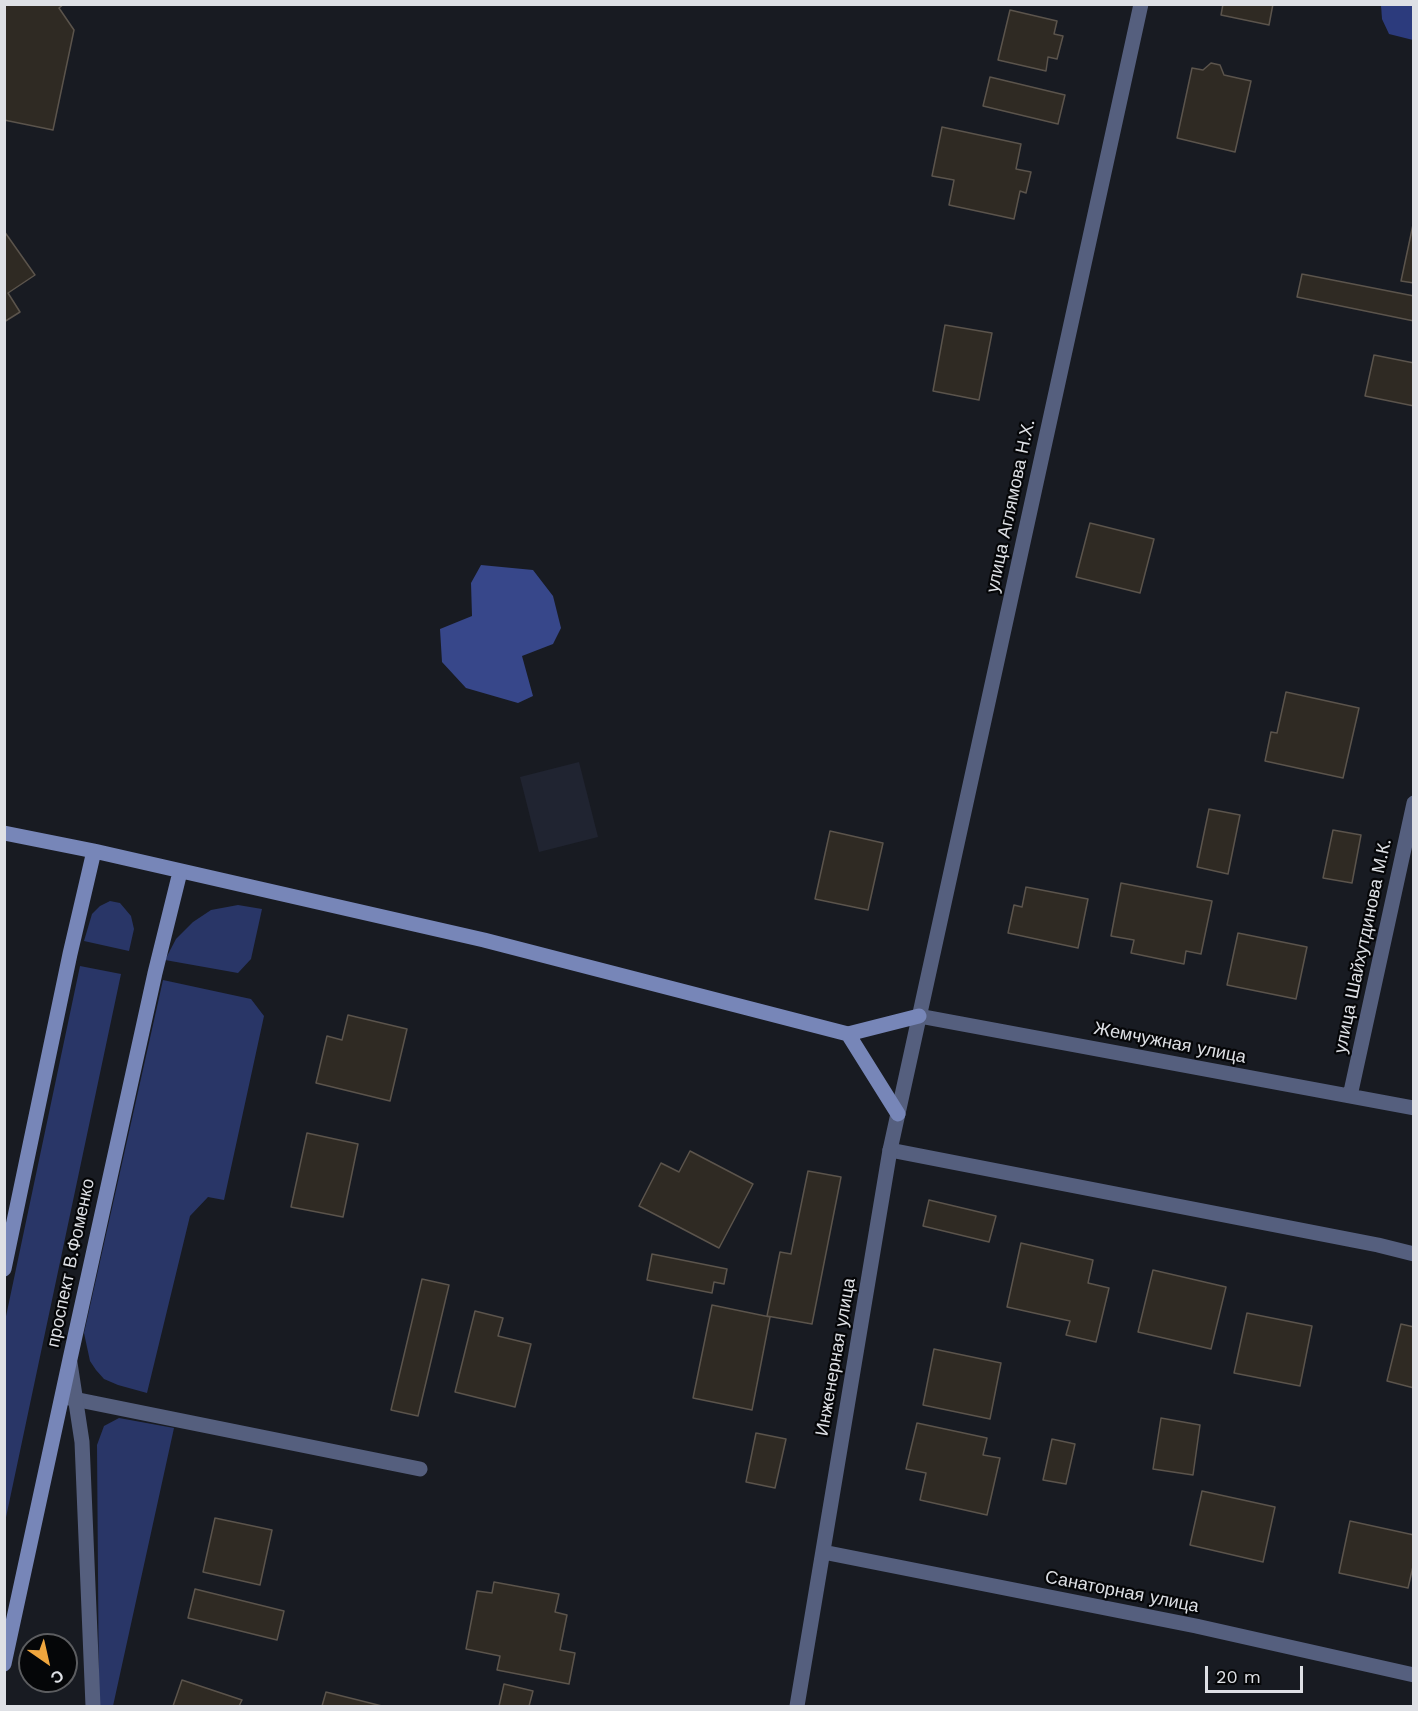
<!DOCTYPE html>
<html>
<head>
<meta charset="utf-8">
<style>
  body { margin:0 }
  #map { position:relative; width:1418px; height:1711px; overflow:hidden; background:#181b22; font-family:"Work Sans",sans-serif }
  canvas { display:block }
  .frame { position:absolute; inset:0; border:6px solid #dee0e5; pointer-events:none }
  .north { position:absolute; left:18px; top:1633px; width:60px; height:60px; box-sizing:border-box; background:#050608; border:2px solid #5c5d60; border-radius:50%; rotate:146deg; font-size:16px; font-weight:700; line-height:24px; text-align:center; color:#dee0e5 }
  .north::after { content:''; display:block; margin:auto; width:21px; height:27px; background:#f0a63e; clip-path:polygon(50% 0,100% 100%,50% 72%,0 100%) }
  .scale { position:absolute; left:1205px; top:1666px; width:98px; height:27px; box-sizing:border-box; border:3px solid #dee0e5; border-top:0; padding-left:8px; font-size:18px; line-height:21px; white-space:nowrap; color:#dee0e5; -webkit-text-stroke:4px #050608; paint-order:stroke }
</style>
</head>
<body>
<div id="map">
<canvas width="1418" height="1711"></canvas>
<div class="frame"></div>
<div class="north">С</div>
<div class="scale">20 m</div>
</div>
<script>
const ctx = document.querySelector('canvas').getContext('2d');
ctx.lineJoin = 'round';
function fill(path, color) { ctx.fillStyle = color; ctx.fill(path, 'evenodd'); }
const shape = rows => new Path2D(rows.map(r => 'M' + r).join(''));
function strokePath(path, color, width, dash) { ctx.strokeStyle = color; ctx.lineWidth = width; ctx.lineCap = dash ? 'butt' : 'round'; ctx.setLineDash(dash || []); ctx.stroke(path); }
function label(font, color, halo, rows, align = 'center') {
  ctx.font = font + ' "Work Sans",sans-serif'; ctx.lineWidth = 4.5; ctx.setLineDash([]); ctx.textBaseline = 'middle'; ctx.strokeStyle = halo; ctx.fillStyle = color; for (const [text, x, y, turn = 0] of rows) {
    ctx.save(); ctx.translate(x, y); ctx.rotate((+turn || 0) * Math.PI / 180); ctx.textAlign = isNaN(turn) ? turn : align; if (halo) ctx.strokeText(text, 0, 0); ctx.fillText(text, 0, 0); ctx.restore();
  }
}
const built = shape([
  [579,762,598,837,539,852,520,777]
]);
const green = shape([
  [110,901,120,903,131,916,134,929,129,951,84,941,92,914,100,906],
  [238,905,262,909,251,959,238,973,165,960,176,939,193,922,211,910],
  [80,966,121,974,5,1522,5,1321],
  [163,980,251,999,264,1016,224,1200,208,1197,190,1216,147,1393,118,1385,104,1379,96,1370,90,1361,84,1333],
  [119,1418,174,1428,113,1706,99,1706,97,1445,104,1426]
]);
const forest = shape([
  [1381,5,1413,5,1413,40,1389,34,1382,19]
]);
const water = shape([
  [481,565,533,570,553,596,561,628,553,644,522,656,533,696,518,703,466,688,442,662,440,629,472,616,471,583]
]);
const building = shape([
  [4,4,64,4,59,8,74,30,53,130,4,120,4,4],
  [1223,4,1273,4,1269,25,1221,15,1223,4],
  [1010,10,1057,21,1054,34,1063,36,1057,59,1048,57,1046,71,998,60,1010,10],
  [1211,63,1220,65,1224,75,1251,81,1235,152,1177,138,1192,68,1203,70,1211,63],
  [990,77,1065,95,1058,124,983,106,990,77],
  [942,127,1021,144,1016,169,1031,172,1026,193,1020,191,1014,219,949,205,954,180,932,176,942,127],
  [1414,220,1414,283,1401,281,1414,220],
  [4,231,35,275,8,293,20,312,4,322,4,231],
  [1302,274,1414,296,1414,321,1297,297,1302,274],
  [945,325,992,333,979,400,933,391,945,325],
  [1374,355,1414,363,1414,406,1365,396,1374,355],
  [1090,523,1154,539,1140,593,1076,577,1090,523],
  [1286,692,1359,708,1343,778,1265,761,1271,732,1277,733,1286,692],
  [1209,809,1240,815,1228,874,1197,867,1209,809],
  [1333,830,1361,835,1352,883,1323,878,1333,830],
  [830,831,883,843,868,910,815,899,830,831],
  [1121,883,1212,901,1201,954,1186,951,1184,964,1131,953,1134,940,1111,936,1121,883],
  [1026,887,1088,899,1078,948,1008,933,1014,905,1022,907,1026,887],
  [1238,933,1307,947,1296,999,1227,985,1238,933],
  [348,1015,407,1029,390,1101,316,1083,327,1036,342,1040,348,1015],
  [307,1133,358,1144,343,1217,291,1207,307,1133],
  [690,1151,753,1184,719,1248,639,1206,661,1163,679,1172,690,1151],
  [808,1171,841,1177,812,1324,767,1316,780,1252,791,1254,808,1171],
  [929,1200,996,1216,989,1242,923,1226,929,1200],
  [1021,1243,1093,1260,1088,1283,1109,1288,1096,1342,1066,1335,1070,1321,1007,1307,1021,1243],
  [652,1254,727,1269,724,1284,714,1282,712,1293,647,1280,652,1254],
  [1153,1270,1226,1287,1211,1349,1138,1332,1153,1270],
  [422,1279,449,1285,418,1416,391,1410,422,1279],
  [712,1305,770,1317,752,1410,693,1398,712,1305],
  [475,1311,503,1318,498,1336,531,1344,515,1407,455,1392,475,1311],
  [1247,1313,1312,1326,1300,1386,1234,1373,1247,1313],
  [1401,1324,1414,1327,1414,1388,1387,1381,1401,1324],
  [934,1349,1001,1363,990,1419,923,1405,934,1349],
  [1161,1418,1200,1425,1193,1475,1153,1469,1161,1418],
  [917,1423,987,1438,983,1455,1000,1458,987,1515,920,1500,926,1473,906,1469,917,1423],
  [756,1433,786,1439,775,1488,746,1482,756,1433],
  [1052,1439,1075,1444,1066,1484,1043,1480,1052,1439],
  [1202,1491,1275,1507,1263,1562,1190,1545,1202,1491],
  [215,1518,272,1530,260,1585,203,1572,215,1518],
  [1350,1521,1414,1535,1414,1562,1408,1588,1339,1573,1350,1521],
  [494,1582,559,1594,555,1612,567,1615,560,1650,575,1653,569,1684,497,1670,500,1656,466,1649,477,1591,492,1593,494,1582],
  [195,1589,284,1611,277,1640,188,1618,195,1589],
  [182,1680,242,1700,239,1706,173,1706,182,1680],
  [504,1684,533,1691,529,1706,499,1706,504,1684],
  [326,1692,382,1706,322,1706,326,1692]
]);
const lane = shape([
  [890,1150,1378,1245,1414,1254],
  [64,1397,420,1469]
]);
const street = shape([
  [919,1016,1414,1108],
  [1350,1096,1414,803],
  [70,1363,82,1442,93,1706],
  [823,1552,1196,1626,1414,1675],
  [797,1706,890,1150,1141,4]
]);
const secondary = shape([
  [4,833,94,851,484,940,848,1034,919,1016],
  [848,1034,898,1114],
  [4,1269,70,954,94,851],
  [4,1664,70,1359,155,973,180,872]
]);
const streetNames = [
  ["улица Аглямова Н.Х.",1011,506,-78],
  ["улица Шайхутдинова М.К.",1363,946,-78],
  ["Жемчужная улица",1170,1043,11],
  ["проспект В.Фоменко",71,1263,-78],
  ["Инженерная улица",836,1357,-80],
  ["Санаторная улица",1122,1592,11]
];
fill(built, '#202431');
fill(green, '#293667');
fill(forest, '#2c3b7d');
fill(water, '#37478a');
fill(building, '#2f2a23');
strokePath(building, '#5b544c', 1.5);
strokePath(lane, '#555f7e', 15);
strokePath(street, '#555f7e', 15);
strokePath(secondary, '#7786b8', 15);
label('18px', '#dee0e5', '#050608', streetNames);
</script>
</body>
</html>
